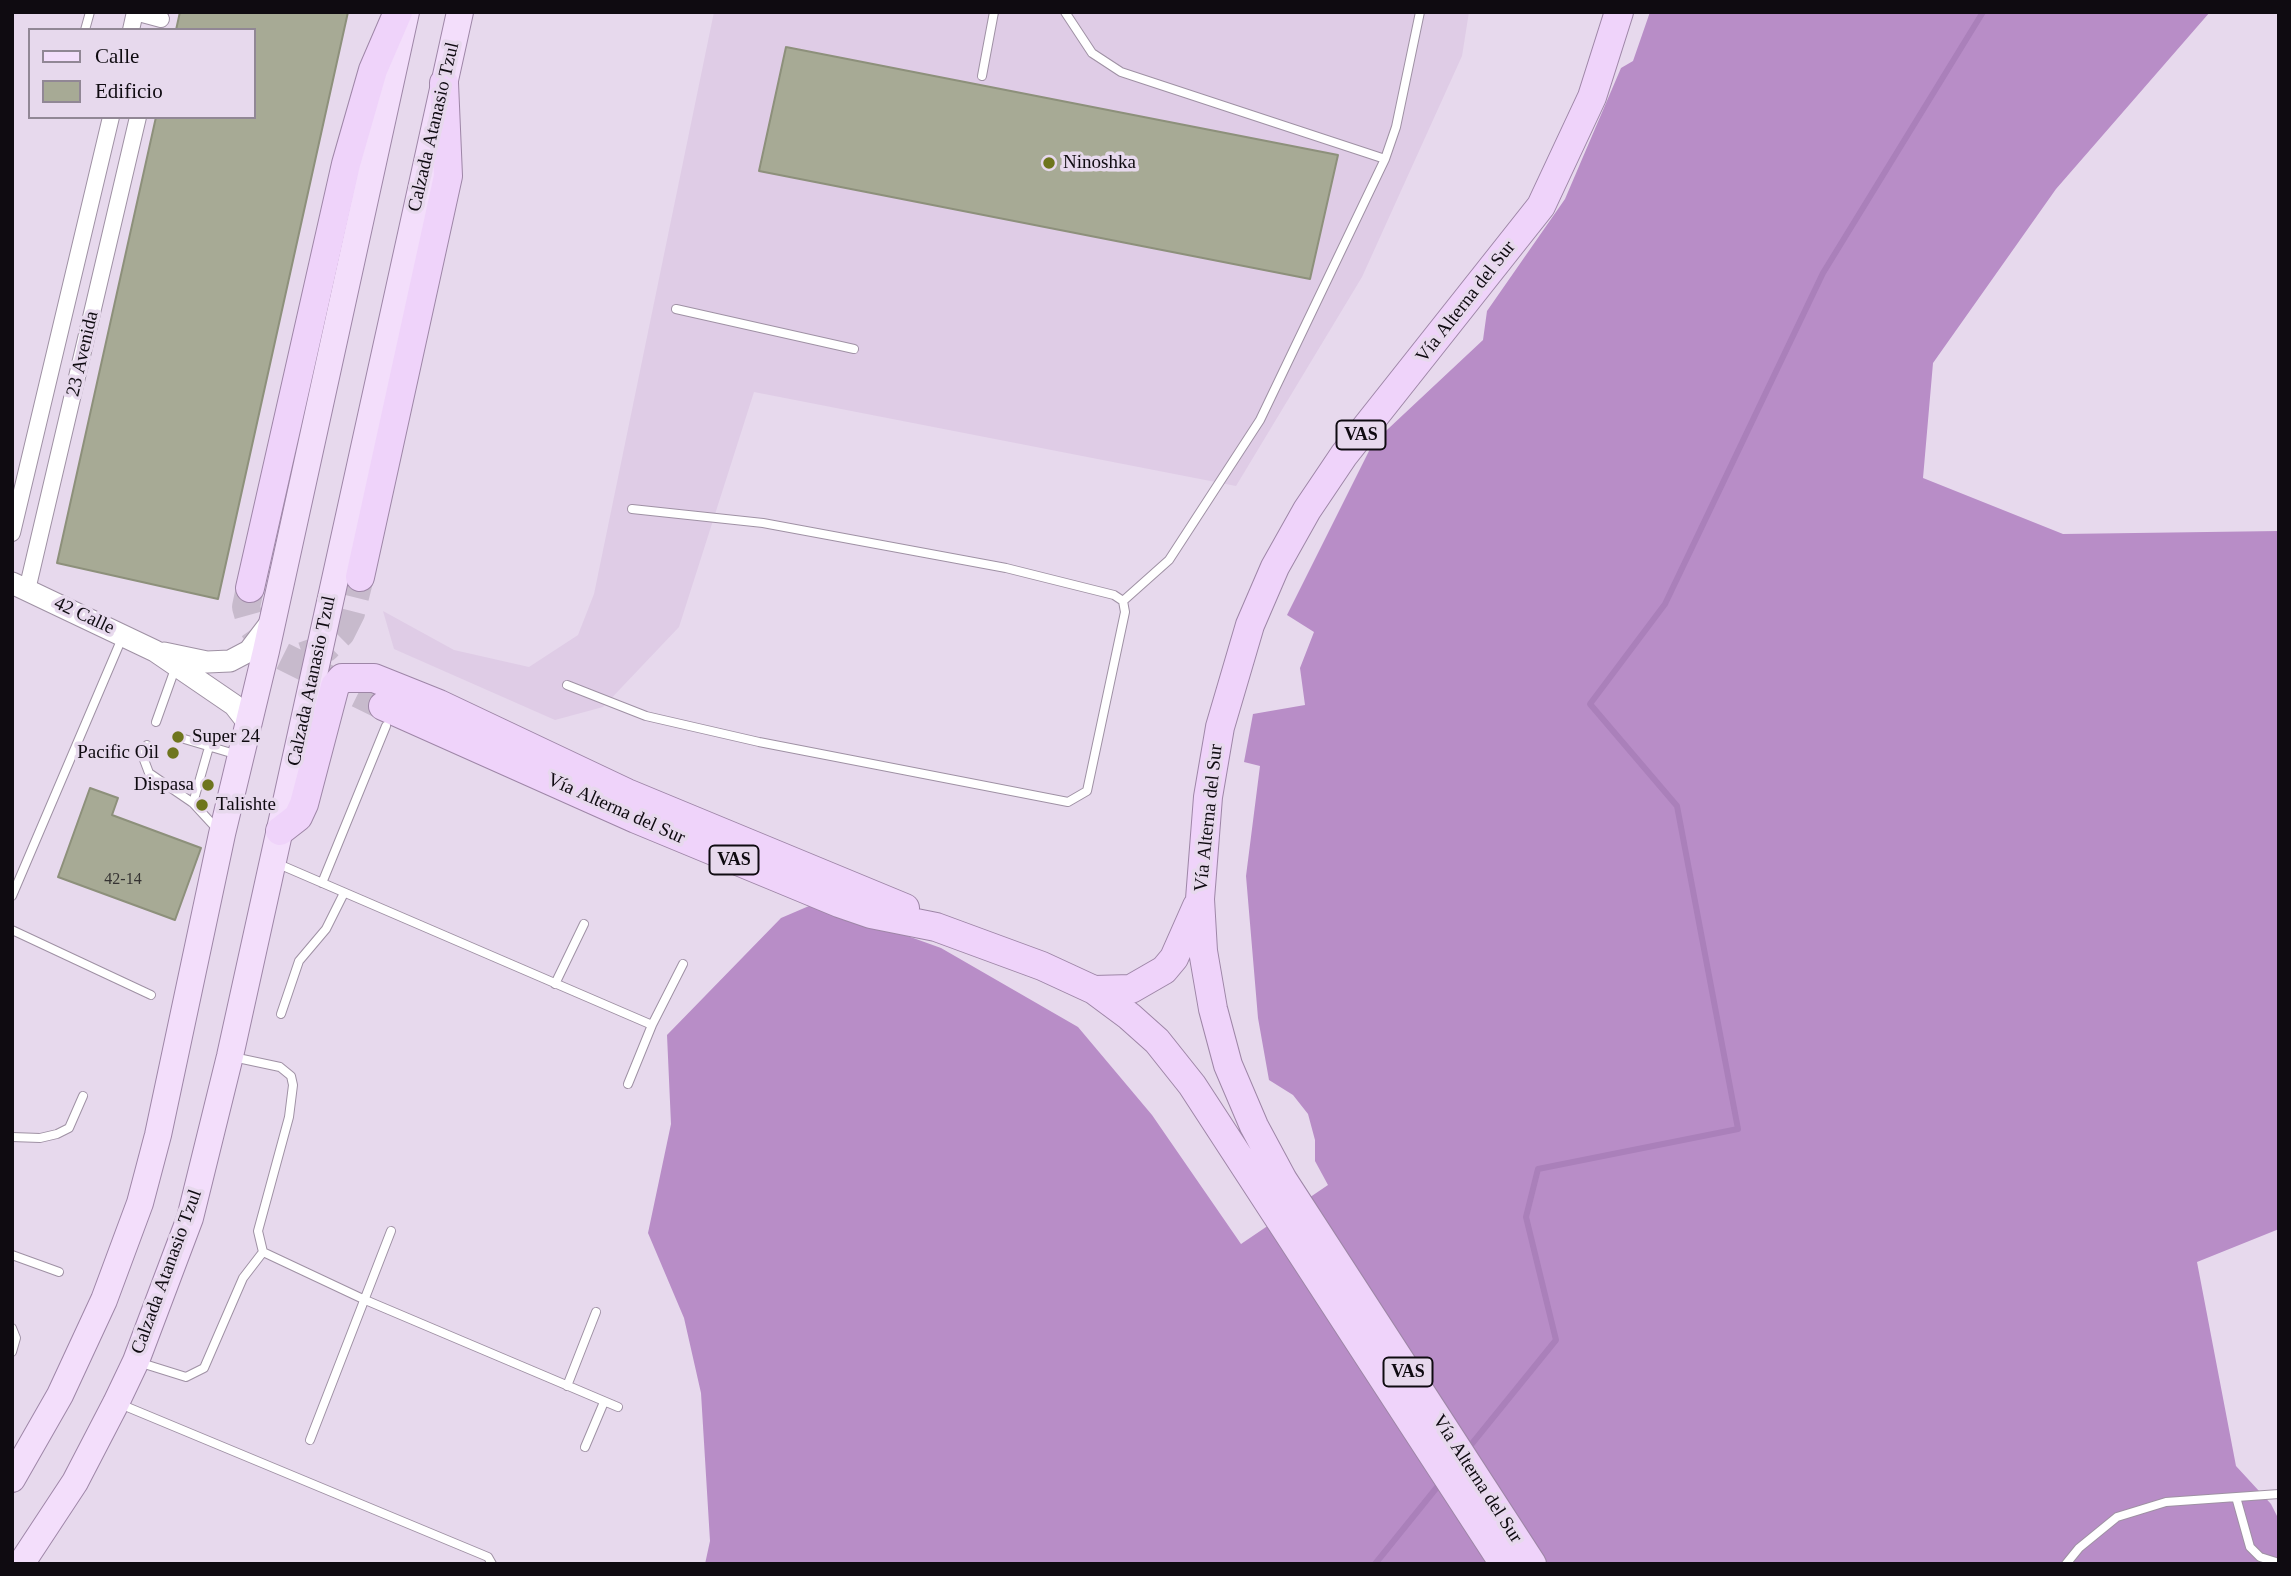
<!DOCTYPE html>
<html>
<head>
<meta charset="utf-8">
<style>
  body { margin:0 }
  #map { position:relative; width:2291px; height:1576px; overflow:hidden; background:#e7d9ed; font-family:"Times New Roman",serif }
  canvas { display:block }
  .frame { position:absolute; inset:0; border:14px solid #0f0b11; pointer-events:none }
  .legend { position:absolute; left:28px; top:28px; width:228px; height:91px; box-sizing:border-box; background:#e7d9ed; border:2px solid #918795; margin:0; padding:9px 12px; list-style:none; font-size:21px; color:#0f0b11 }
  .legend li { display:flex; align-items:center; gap:14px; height:35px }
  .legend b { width:35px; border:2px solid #918795 }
</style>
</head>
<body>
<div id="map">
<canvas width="2291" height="1576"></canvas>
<div class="frame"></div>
<ul class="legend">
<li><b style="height:9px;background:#f3defb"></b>Calle</li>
<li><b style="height:19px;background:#a7aa95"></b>Edificio</li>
</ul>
</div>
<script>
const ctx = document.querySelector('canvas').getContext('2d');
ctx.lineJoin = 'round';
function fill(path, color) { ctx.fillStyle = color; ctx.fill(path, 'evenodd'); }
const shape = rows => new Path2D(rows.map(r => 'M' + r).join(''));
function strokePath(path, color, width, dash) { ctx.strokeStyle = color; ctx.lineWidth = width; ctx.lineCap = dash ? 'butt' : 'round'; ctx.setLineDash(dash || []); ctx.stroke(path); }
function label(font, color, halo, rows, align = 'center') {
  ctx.font = font + ' "Times New Roman",serif'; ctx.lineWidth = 7; ctx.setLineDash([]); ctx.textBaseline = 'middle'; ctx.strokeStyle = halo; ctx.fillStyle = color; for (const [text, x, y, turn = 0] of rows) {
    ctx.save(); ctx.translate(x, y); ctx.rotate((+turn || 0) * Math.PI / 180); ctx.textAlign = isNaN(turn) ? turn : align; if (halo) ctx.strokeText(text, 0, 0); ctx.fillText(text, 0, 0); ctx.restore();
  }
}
const built = shape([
  [714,12,1469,12,1462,56,1362,277,1236,486,754,392,679,627,603,707,555,720,394,649,383,611,454,650,529,667,578,635,594,594]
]);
const forest = shape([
  [1650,12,2210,12,2056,189,1933,363,1923,478,2063,534,2279,531,2279,1229,2197,1262,2236,1466,2271,1504,2279,1520,2279,1564,705,1564,710,1541,701,1393,684,1318,648,1233,671,1124,667,1035,781,918,816,903,941,948,1078,1027,1152,1115,1241,1244,1328,1185,1315,1161,1315,1140,1308,1114,1293,1095,1269,1080,1258,1018,1246,876,1260,766,1244,762,1253,714,1305,705,1300,668,1314,632,1287,615,1373,443,1483,340,1487,311,1565,199,1621,68,1633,61]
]);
const stream = shape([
  [1466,1451,1556,1340,1526,1217,1538,1169,1738,1129,1677,806,1590,704,1665,604,1823,273,1983,12],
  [1375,1564,1442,1481]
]);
const building = shape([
  [180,12,348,12,218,599,57,563,156,117,254,117,254,30,176,30,180,12],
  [786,47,1338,155,1310,279,759,171,786,47],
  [90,788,118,798,112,815,201,848,175,920,58,877,90,788]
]);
const trunkTunnel = shape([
  [250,588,246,607,251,625,268,649,383,706],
  [303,656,326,648,341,633,351,613,360,577]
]);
const service = shape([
  [1065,12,1092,53,1121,72,1385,159],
  [85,30,90,12],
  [982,76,994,12],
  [676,309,854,349],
  [1123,601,1169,560,1260,420,1385,159,1396,127,1420,12],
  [567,685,646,716,759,742,1068,802,1087,791,1125,612,1123,601,1114,595,1006,568,763,523,632,509],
  [156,722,176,666],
  [181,738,238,755],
  [147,745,143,757,149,773,193,803,217,829],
  [193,803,209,747],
  [276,863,652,1025],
  [322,883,386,726],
  [12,896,122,638],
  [12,930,151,995],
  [555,984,584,924],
  [281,1014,299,961,326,929,344,893],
  [628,1084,652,1025,683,964],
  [12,1137,40,1138,57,1134,69,1128,83,1096],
  [263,1252,363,1299,618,1407],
  [12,1255,59,1272],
  [12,1328,16,1338,12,1352],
  [138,1362,186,1377,204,1368,243,1278,263,1252,258,1231,289,1117,293,1085,291,1076,280,1067,233,1057],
  [567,1386,596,1312],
  [120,1404,488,1557,492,1564],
  [310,1440,391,1231],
  [585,1447,604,1402],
  [2236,1497,2250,1547,2260,1557,2279,1563],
  [2066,1564,2079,1548,2117,1517,2166,1502,2279,1494]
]);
const minor = shape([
  [135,12,161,19],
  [131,30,135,12],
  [12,533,111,117],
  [27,590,138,117]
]);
const tertiary = shape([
  [12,583,155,651,234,705,248,723],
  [164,653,207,662,230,661,249,651,271,622]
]);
const primary = shape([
  [12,1479,60,1395,104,1300,140,1203,158,1135,222,834,266,651,406,12],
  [21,1564,75,1482,116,1403,136,1361,190,1218,230,1056,460,12]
]);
const trunk = shape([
  [360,577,448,176,444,83],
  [250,588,346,164,373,70,398,12],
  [383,706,636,819,839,903,871,914,936,927,1042,966,1094,990,1129,1016,1157,1041,1192,1085,1504,1564],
  [280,831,298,817,304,804,335,686,342,678,374,678,439,704,627,793,905,908],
  [1094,990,1131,989,1164,970,1174,958,1197,906],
  [1532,1564,1283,1180,1254,1126,1228,1065,1213,1009,1203,951,1200,899,1208,797,1220,727,1250,625,1275,567,1307,510,1344,455,1541,206,1592,97,1619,12]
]);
const markers = [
  [1049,163,7,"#6e751d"],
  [178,737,7,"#6e751d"],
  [173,753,7,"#6e751d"],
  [208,785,7,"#6e751d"],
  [202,805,7,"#6e751d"]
];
const numberNames = [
  ["42-14",123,880]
];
const shields = [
  [1361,435,49],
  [734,860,49],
  [1408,1372,49]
];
const shieldNames = [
  ["VAS",1361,435],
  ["VAS",734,860],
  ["VAS",1408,1372]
];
const streetNames = [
  ["Calzada Atanasio Tzul",434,127,-77],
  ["Vía Alterna del Sur",1466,302,-52],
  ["23 Avenida",83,354,-77],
  ["42 Calle",84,616,25],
  ["Calzada Atanasio Tzul",312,681,-78],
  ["Vía Alterna del Sur",616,809,24],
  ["Vía Alterna del Sur",1209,818,-84],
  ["Calzada Atanasio Tzul",167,1272,-70],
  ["Vía Alterna del Sur",1477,1479,57]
];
const poiNames = [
  ["Ninoshka",1063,163],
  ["Super 24",192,737],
  ["Pacific Oil",159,753,"right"],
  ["Dispasa",194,785,"right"],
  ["Talishte",216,805]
];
fill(built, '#dfcce6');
fill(forest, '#b88dc7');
strokePath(stream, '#aa80ba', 6);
fill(building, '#a7aa95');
strokePath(building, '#8d907b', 2);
strokePath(trunkTunnel, '#c7bacc', 28, [28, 14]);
strokePath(service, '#9f91a4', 10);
strokePath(minor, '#9f91a4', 18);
strokePath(tertiary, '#9f91a4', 23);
strokePath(primary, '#9e86a7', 28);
strokePath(trunk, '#9e86a7', 30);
strokePath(service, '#fff', 8);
strokePath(minor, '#fff', 16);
strokePath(tertiary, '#fff', 21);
strokePath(primary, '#f3defb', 26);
strokePath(trunk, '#efd3fa', 28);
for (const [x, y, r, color] of markers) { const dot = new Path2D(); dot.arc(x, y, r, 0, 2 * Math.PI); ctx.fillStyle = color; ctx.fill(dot); strokePath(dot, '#e7d9ed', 2.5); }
label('16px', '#353332', null, numberNames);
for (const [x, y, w] of shields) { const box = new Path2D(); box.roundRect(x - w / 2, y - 14.5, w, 29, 5); ctx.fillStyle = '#e7d9ed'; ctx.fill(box); strokePath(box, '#0f0b11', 2); }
label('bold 18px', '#0f0b11', null, shieldNames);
label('19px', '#0f0b11', '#e7d9ed', streetNames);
label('19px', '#0f0b11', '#e7d9ed', poiNames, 'left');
</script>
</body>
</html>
